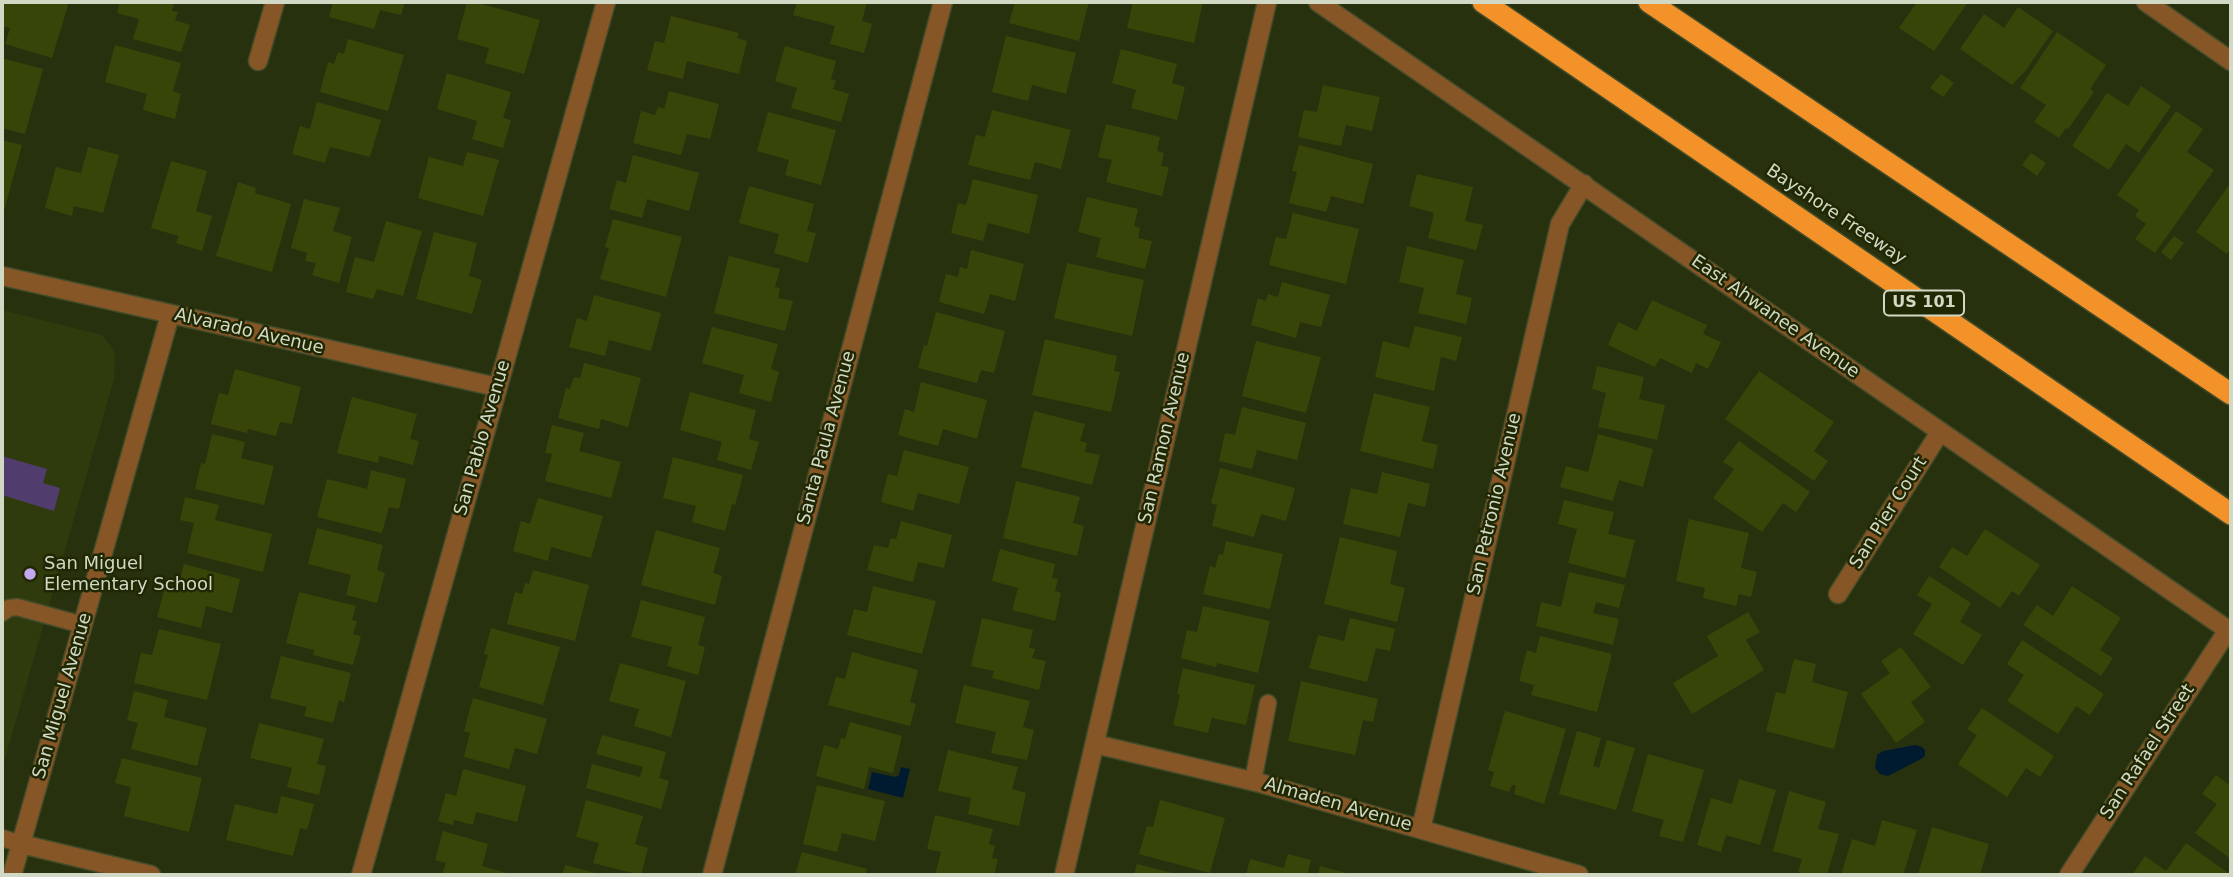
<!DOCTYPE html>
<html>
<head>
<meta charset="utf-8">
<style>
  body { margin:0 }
  #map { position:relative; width:2233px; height:877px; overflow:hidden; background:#28310d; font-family:"DejaVu Sans",sans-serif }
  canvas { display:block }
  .frame { position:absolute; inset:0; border:4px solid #d1d8c3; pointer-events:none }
</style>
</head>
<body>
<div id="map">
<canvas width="2233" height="877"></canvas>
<div class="frame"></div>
</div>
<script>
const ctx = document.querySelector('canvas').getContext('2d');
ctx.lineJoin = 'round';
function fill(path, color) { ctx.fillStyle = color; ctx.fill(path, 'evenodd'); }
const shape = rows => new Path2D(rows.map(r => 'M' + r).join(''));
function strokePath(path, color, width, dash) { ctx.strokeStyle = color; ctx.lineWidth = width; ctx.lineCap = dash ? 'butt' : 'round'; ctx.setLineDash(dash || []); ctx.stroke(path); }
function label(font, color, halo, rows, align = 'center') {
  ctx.font = font + ' "DejaVu Sans",sans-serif'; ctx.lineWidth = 5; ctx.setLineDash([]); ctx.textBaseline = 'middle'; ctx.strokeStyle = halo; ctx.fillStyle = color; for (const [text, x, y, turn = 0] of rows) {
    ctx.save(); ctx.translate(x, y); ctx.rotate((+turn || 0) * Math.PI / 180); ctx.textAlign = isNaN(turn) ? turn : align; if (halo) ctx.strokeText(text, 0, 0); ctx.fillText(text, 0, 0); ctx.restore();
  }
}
const built = shape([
  [2,310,102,335,115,352,114,379,2,769]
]);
const green = shape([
  [2,456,47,469,43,483,60,488,54,511,2,495]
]);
const water = shape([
  [1915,745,1922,747,1925,750,1925,756,1921,759,1888,776,1880,774,1875,768,1877,755,1883,751],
  [901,767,910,769,903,798,868,789,872,772,896,777,899,775]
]);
const building = shape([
  [2,2,69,2,52,58,5,44,10,28,2,26],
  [120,2,174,2,172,11,178,12,175,20,190,25,181,52,133,39,139,19,117,13],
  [333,2,405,2,401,15,380,10,374,29,329,17],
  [467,2,474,2,540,20,524,74,485,63,489,48,457,39],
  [797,2,867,2,862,21,872,24,864,53,830,44,835,26,793,15],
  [1015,2,1089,2,1079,41,1009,23],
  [1133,2,1203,2,1194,43,1127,28],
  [1917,2,1968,2,1934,51,1899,28],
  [2018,7,2053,31,2026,70,2012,85,1960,49,1984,14,2004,28],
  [671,16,739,33,737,38,747,41,739,74,687,61,683,79,647,70,655,41,664,43],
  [2057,32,2106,65,2090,89,2094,92,2068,129,2066,128,2059,138,2034,122,2046,105,2020,88],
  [1006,36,1076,53,1066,94,1032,85,1028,101,992,92],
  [348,39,404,55,388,111,320,92,328,62,334,64,338,52,344,54],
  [115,45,181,63,173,91,181,94,175,119,143,110,147,94,105,82],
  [785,46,836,61,831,79,836,81,833,89,849,94,841,122,791,108,797,88,775,81],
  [1121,49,1177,64,1172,83,1185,87,1177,120,1131,108,1136,90,1112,83],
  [2,58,43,69,25,134,2,128],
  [447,73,511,92,503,118,511,120,503,148,472,139,477,121,437,109],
  [1941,74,1954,83,1943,97,1930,88],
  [1323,85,1380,97,1372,131,1346,125,1341,146,1298,137,1304,110,1317,112],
  [2141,86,2171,106,2139,153,2126,144,2109,170,2072,146,2107,93,2128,106],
  [669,91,719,104,710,139,687,134,681,155,633,143,641,111,655,115,658,107,664,109],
  [317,102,381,120,370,157,330,147,325,163,292,154,300,126,310,129],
  [992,110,1071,130,1061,169,1035,162,1030,180,968,165,976,135,985,137],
  [2176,111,2203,129,2187,152,2214,170,2155,253,2135,239,2146,224,2135,216,2139,210,2117,195],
  [768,112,836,130,821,185,785,175,789,160,757,151],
  [1106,124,1160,137,1157,151,1164,153,1161,166,1169,167,1162,196,1106,182,1112,160,1098,157],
  [2,140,22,145,4,211,2,210],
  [1299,145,1373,164,1363,204,1331,196,1326,212,1289,203,1297,172,1292,171],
  [88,147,119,155,103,213,74,206,72,216,45,208,56,167,81,173],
  [467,152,499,160,483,216,418,198,429,157,463,166],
  [2031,153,2046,163,2037,176,2022,165],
  [633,155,699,173,689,211,647,199,642,218,609,209,617,180,626,183],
  [171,161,207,171,196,211,212,216,202,251,176,243,179,236,151,228],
  [1417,174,1473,187,1465,221,1483,225,1476,250,1428,238,1434,213,1409,206],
  [973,179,1038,195,1029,234,988,223,983,241,951,233,958,203,966,205],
  [238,182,256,188,255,193,291,204,272,272,216,256],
  [2231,182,2231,248,2227,254,2196,232],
  [749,186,814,204,807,231,816,233,808,263,774,253,779,234,739,223],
  [1087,197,1138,209,1134,226,1140,228,1138,238,1152,241,1145,269,1096,257,1101,238,1078,232],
  [304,199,340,208,333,231,352,237,339,283,312,275,316,263,305,261,307,253,291,248],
  [1293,213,1359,229,1346,284,1269,265,1276,237,1286,239],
  [613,219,682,237,666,297,600,279,609,248,605,247],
  [386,221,422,231,403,296,377,289,373,299,346,292,355,257,374,262],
  [434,232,477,243,469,276,482,280,472,314,416,299],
  [2174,236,2184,243,2171,260,2161,252],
  [1407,246,1464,260,1456,294,1472,298,1466,324,1418,313,1424,288,1399,282],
  [971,250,1024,264,1015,301,990,294,984,314,939,302,946,274,958,277,960,267,967,269],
  [729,256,780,269,775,287,780,288,778,298,793,301,785,331,714,313],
  [1067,263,1144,280,1132,336,1054,318],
  [1282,282,1330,295,1321,327,1300,322,1296,338,1251,325,1258,298,1266,301,1268,294,1278,297],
  [594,295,661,313,651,351,609,340,605,356,569,347,577,318,587,321],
  [1652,300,1707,325,1703,334,1721,342,1708,369,1696,363,1692,373,1660,358,1655,367,1608,345,1618,322,1637,331],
  [936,312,1005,331,994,373,981,370,977,383,918,368,924,345,927,346],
  [1415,326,1462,337,1456,361,1441,357,1434,391,1375,377,1383,341,1409,348],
  [712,327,778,344,771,369,779,372,771,402,739,393,744,375,702,363],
  [1045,339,1117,356,1114,371,1120,372,1111,412,1032,395],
  [1256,341,1321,357,1306,413,1242,396],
  [584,363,641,378,628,427,601,419,599,429,558,418,566,388,570,389,574,377,580,378],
  [1597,366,1644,377,1639,399,1665,405,1657,440,1598,427,1606,393,1592,389],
  [235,369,301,387,292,424,280,422,276,436,248,429,247,433,211,424,219,393,228,395],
  [1759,371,1834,422,1814,451,1828,461,1814,481,1725,419],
  [921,382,987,400,977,439,943,429,938,446,898,435,905,409,914,412],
  [690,392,756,410,749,439,759,442,751,470,717,460,722,442,680,430],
  [1374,393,1430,407,1422,441,1438,445,1433,469,1360,451],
  [352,397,417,414,410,439,419,441,413,465,379,456,378,463,337,453],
  [1242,407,1306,423,1297,460,1257,450,1252,469,1219,461,1225,433,1235,435],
  [1034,411,1085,424,1080,441,1087,443,1085,452,1100,455,1092,485,1021,467],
  [552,425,584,433,579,451,621,462,611,498,545,481,552,454,545,453],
  [212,434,245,442,241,458,274,466,264,505,195,489,201,463,205,464],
  [1598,434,1653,449,1643,487,1619,480,1613,501,1560,487,1566,466,1588,472],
  [1739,441,1810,492,1796,512,1783,503,1762,532,1713,498,1734,469,1723,462],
  [904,450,969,467,959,504,918,493,913,511,881,502,888,474,897,476],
  [673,457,743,475,735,505,732,504,725,531,692,522,696,506,663,498],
  [1220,468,1295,488,1286,521,1261,514,1254,537,1212,526,1217,505,1211,503],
  [371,470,406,479,399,509,389,507,382,533,317,517,327,479,367,489],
  [1382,472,1430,484,1425,507,1408,503,1400,537,1343,524,1351,488,1377,494],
  [1016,481,1080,497,1073,523,1084,526,1077,556,1003,538],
  [185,497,219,505,215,520,272,534,263,572,187,553,194,523,180,520],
  [538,498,603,516,591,558,551,547,548,561,513,551,521,521,530,524],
  [1564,500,1614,512,1608,534,1635,540,1625,578,1568,563,1577,529,1558,524],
  [1689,519,1749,533,1741,568,1757,572,1751,597,1739,594,1736,606,1703,598,1705,588,1676,581],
  [901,521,952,535,944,568,918,562,913,582,867,570,874,545,888,548,891,538,896,539],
  [317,528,383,545,377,570,385,573,377,603,346,595,351,575,308,564],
  [1985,529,2040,565,2019,596,2012,591,2000,608,1939,567,1952,547,1967,556],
  [656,530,720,548,713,573,722,576,715,605,641,585],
  [1340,537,1397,551,1390,584,1405,588,1397,622,1324,604],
  [1226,541,1283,554,1270,609,1203,594,1210,566,1215,568,1219,554,1223,555],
  [1000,549,1055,564,1052,578,1058,579,1055,591,1061,593,1055,621,1012,610,1018,588,992,581],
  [184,564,240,579,232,613,206,606,201,628,157,617,165,587,177,590],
  [533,570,589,585,575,641,507,624,515,592,522,594,525,583,529,584],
  [1569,572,1625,585,1619,608,1596,602,1593,613,1619,619,1613,645,1536,626,1541,602,1561,607],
  [1929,576,1971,603,1960,622,1982,635,1963,665,1913,634,1932,604,1917,595],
  [873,586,936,601,922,654,847,635,854,609,867,612],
  [2072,586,2121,618,2100,650,2113,658,2101,676,2023,625,2037,605,2053,616],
  [299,592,356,606,352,620,357,621,353,634,361,636,353,665,313,655,314,650,286,643],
  [641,600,705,617,698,645,705,647,698,675,667,666,672,647,631,637],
  [1203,606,1270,621,1258,673,1217,663,1216,667,1181,658,1187,630,1197,632],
  [1748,612,1760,632,1746,640,1764,670,1692,714,1673,683,1718,656,1707,636],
  [982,618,1033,630,1029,648,1035,649,1032,658,1046,661,1039,690,992,678,994,671,971,666],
  [1350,618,1395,629,1390,651,1376,648,1367,682,1309,668,1318,635,1344,641],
  [491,628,560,647,543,705,479,687,488,655,484,654],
  [159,629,221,644,207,700,134,683,141,653,152,655],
  [1540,636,1612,654,1597,712,1531,695,1534,685,1519,681,1527,650,1536,653],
  [2022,640,2104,694,2090,715,2076,706,2058,734,2007,701,2024,675,2007,664],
  [1901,647,1931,687,1911,702,1925,722,1896,743,1861,694,1890,673,1881,661],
  [852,652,918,670,910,702,916,704,910,726,828,705,836,677,845,679],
  [281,656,351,673,344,702,339,700,333,723,304,716,307,707,270,698],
  [1794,659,1816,664,1812,682,1848,692,1834,749,1766,731,1776,692,1785,694],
  [620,663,686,681,671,737,634,726,639,709,609,701],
  [1183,668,1255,685,1246,725,1212,718,1208,733,1173,725,1180,695,1177,694],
  [1301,681,1378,699,1373,722,1363,720,1355,755,1288,741],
  [964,685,1030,701,1023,727,1034,730,1027,760,991,753,996,732,955,723],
  [134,691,168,700,164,717,207,728,197,766,131,749,138,723,127,720],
  [473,698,547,719,537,754,515,748,509,769,464,757,470,733,464,731],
  [1982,708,2054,756,2040,777,2026,768,2007,797,1958,764,1977,735,1967,729],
  [1505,711,1566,729,1544,804,1514,794,1516,786,1512,785,1509,792,1490,786,1494,772,1488,770],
  [850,722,902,736,893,773,869,767,864,789,816,776,824,745,838,749,841,738,845,739],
  [259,723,324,739,317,764,326,766,319,795,287,787,292,768,250,758],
  [1577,731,1601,738,1593,766,1599,768,1607,740,1635,748,1616,810,1559,794],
  [602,735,666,752,659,778,669,781,661,809,586,788,592,764,640,777,643,767,596,754],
  [948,750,1018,767,1012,789,1026,793,1019,826,968,814,971,798,938,791],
  [1648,754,1704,770,1683,842,1659,836,1664,820,1632,811],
  [122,758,202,778,189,832,124,816,131,787,115,783],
  [463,769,526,786,517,822,476,812,473,825,454,820,453,825,438,821,446,793,456,796],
  [2216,775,2231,786,2231,859,2195,833,2217,804,2202,794],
  [1739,779,1776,790,1760,845,1726,835,1721,852,1697,845,1711,798,1732,804],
  [817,785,885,801,875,841,842,833,837,852,803,844],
  [1789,791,1826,802,1818,829,1839,834,1827,875,1809,875,1798,872,1802,859,1773,851],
  [281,796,314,804,307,830,300,828,293,856,226,840,235,804,277,814],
  [586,800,643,816,635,844,648,848,641,875,593,863,599,843,576,837],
  [1160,800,1225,818,1210,873,1139,854,1147,826,1153,827],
  [935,815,993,829,989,844,995,846,992,858,998,859,994,875,935,875,941,852,927,849],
  [1882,820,1917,830,1903,875,1841,875,1852,839,1875,846],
  [1932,827,1989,844,1980,875,1918,875],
  [443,831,488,844,482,866,514,875,442,875,446,863,435,860],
  [2186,843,2231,875,2132,875,2145,856,2166,871],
  [802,852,867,869,865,875,795,875],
  [1288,854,1311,860,1307,875,1246,875,1250,859,1284,868],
  [1137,864,1176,874,1176,875,1134,875],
  [565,865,599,874,599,875,562,875],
  [1320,866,1350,874,1350,875,1318,875]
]);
const service = shape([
  [2,613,9,608,17,607,83,625],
  [1253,781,1268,703],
  [2,838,21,844]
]);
const minor = shape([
  [2146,2,2231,61],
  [258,61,275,2],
  [2,276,497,387],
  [1838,594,1940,432],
  [1095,744,1260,783,1579,875],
  [1421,829,1560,224,1584,184],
  [21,844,170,315],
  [361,875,606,2],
  [712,875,943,2],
  [1064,875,1267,2]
]);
const tertiary = shape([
  [1318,2,2231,632],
  [12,875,21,844,151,875],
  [2069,875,2228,630]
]);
const motorway = shape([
  [1483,2,2231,514],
  [1649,2,2231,394]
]);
const markers = [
  [30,574,7,"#c4a7f1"]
];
const shields = [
  [1924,303,80]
];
const shieldNames = [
  ["US 101",1924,303]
];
const streetNames = [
  ["Bayshore Freeway",1836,215,34],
  ["East Ahwanee Avenue",1775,317,35],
  ["Alvarado Avenue",249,332,13],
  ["San Pablo Avenue",483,438,-74],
  ["Santa Paula Avenue",827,438,-75],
  ["San Ramon Avenue",1165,438,-77],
  ["San Petronio Avenue",1495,504,-77],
  ["San Pier Court",1889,513,-58],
  ["San Miguel Avenue",63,696,-74],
  ["San Rafael Street",2148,752,-57],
  ["Almaden Avenue",1338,805,16]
];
const poiNames = [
  ["San Miguel",44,564],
  ["Elementary School",44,585]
];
fill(built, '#2f3a0d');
fill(green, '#513c6e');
fill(water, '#001a2f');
fill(building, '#384508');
strokePath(service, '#434c2a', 19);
strokePath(minor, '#434c2a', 21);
strokePath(tertiary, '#434c2a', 21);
strokePath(motorway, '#434c2a', 24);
strokePath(service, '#875627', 16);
strokePath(minor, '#875627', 18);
strokePath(tertiary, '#875627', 18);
strokePath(motorway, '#f39229', 21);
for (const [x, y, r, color] of markers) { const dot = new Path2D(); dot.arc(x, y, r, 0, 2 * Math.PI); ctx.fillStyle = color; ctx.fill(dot); strokePath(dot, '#1f2703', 2.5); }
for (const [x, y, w] of shields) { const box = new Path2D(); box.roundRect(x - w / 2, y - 12.5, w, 25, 5); ctx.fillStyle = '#1f2703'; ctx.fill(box); strokePath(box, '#d1d8c3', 2); }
label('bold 16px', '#d1d8c3', null, shieldNames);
label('18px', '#d1d8c3', '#1f2703', streetNames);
label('18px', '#d1d8c3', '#1f2703', poiNames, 'left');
</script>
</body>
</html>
